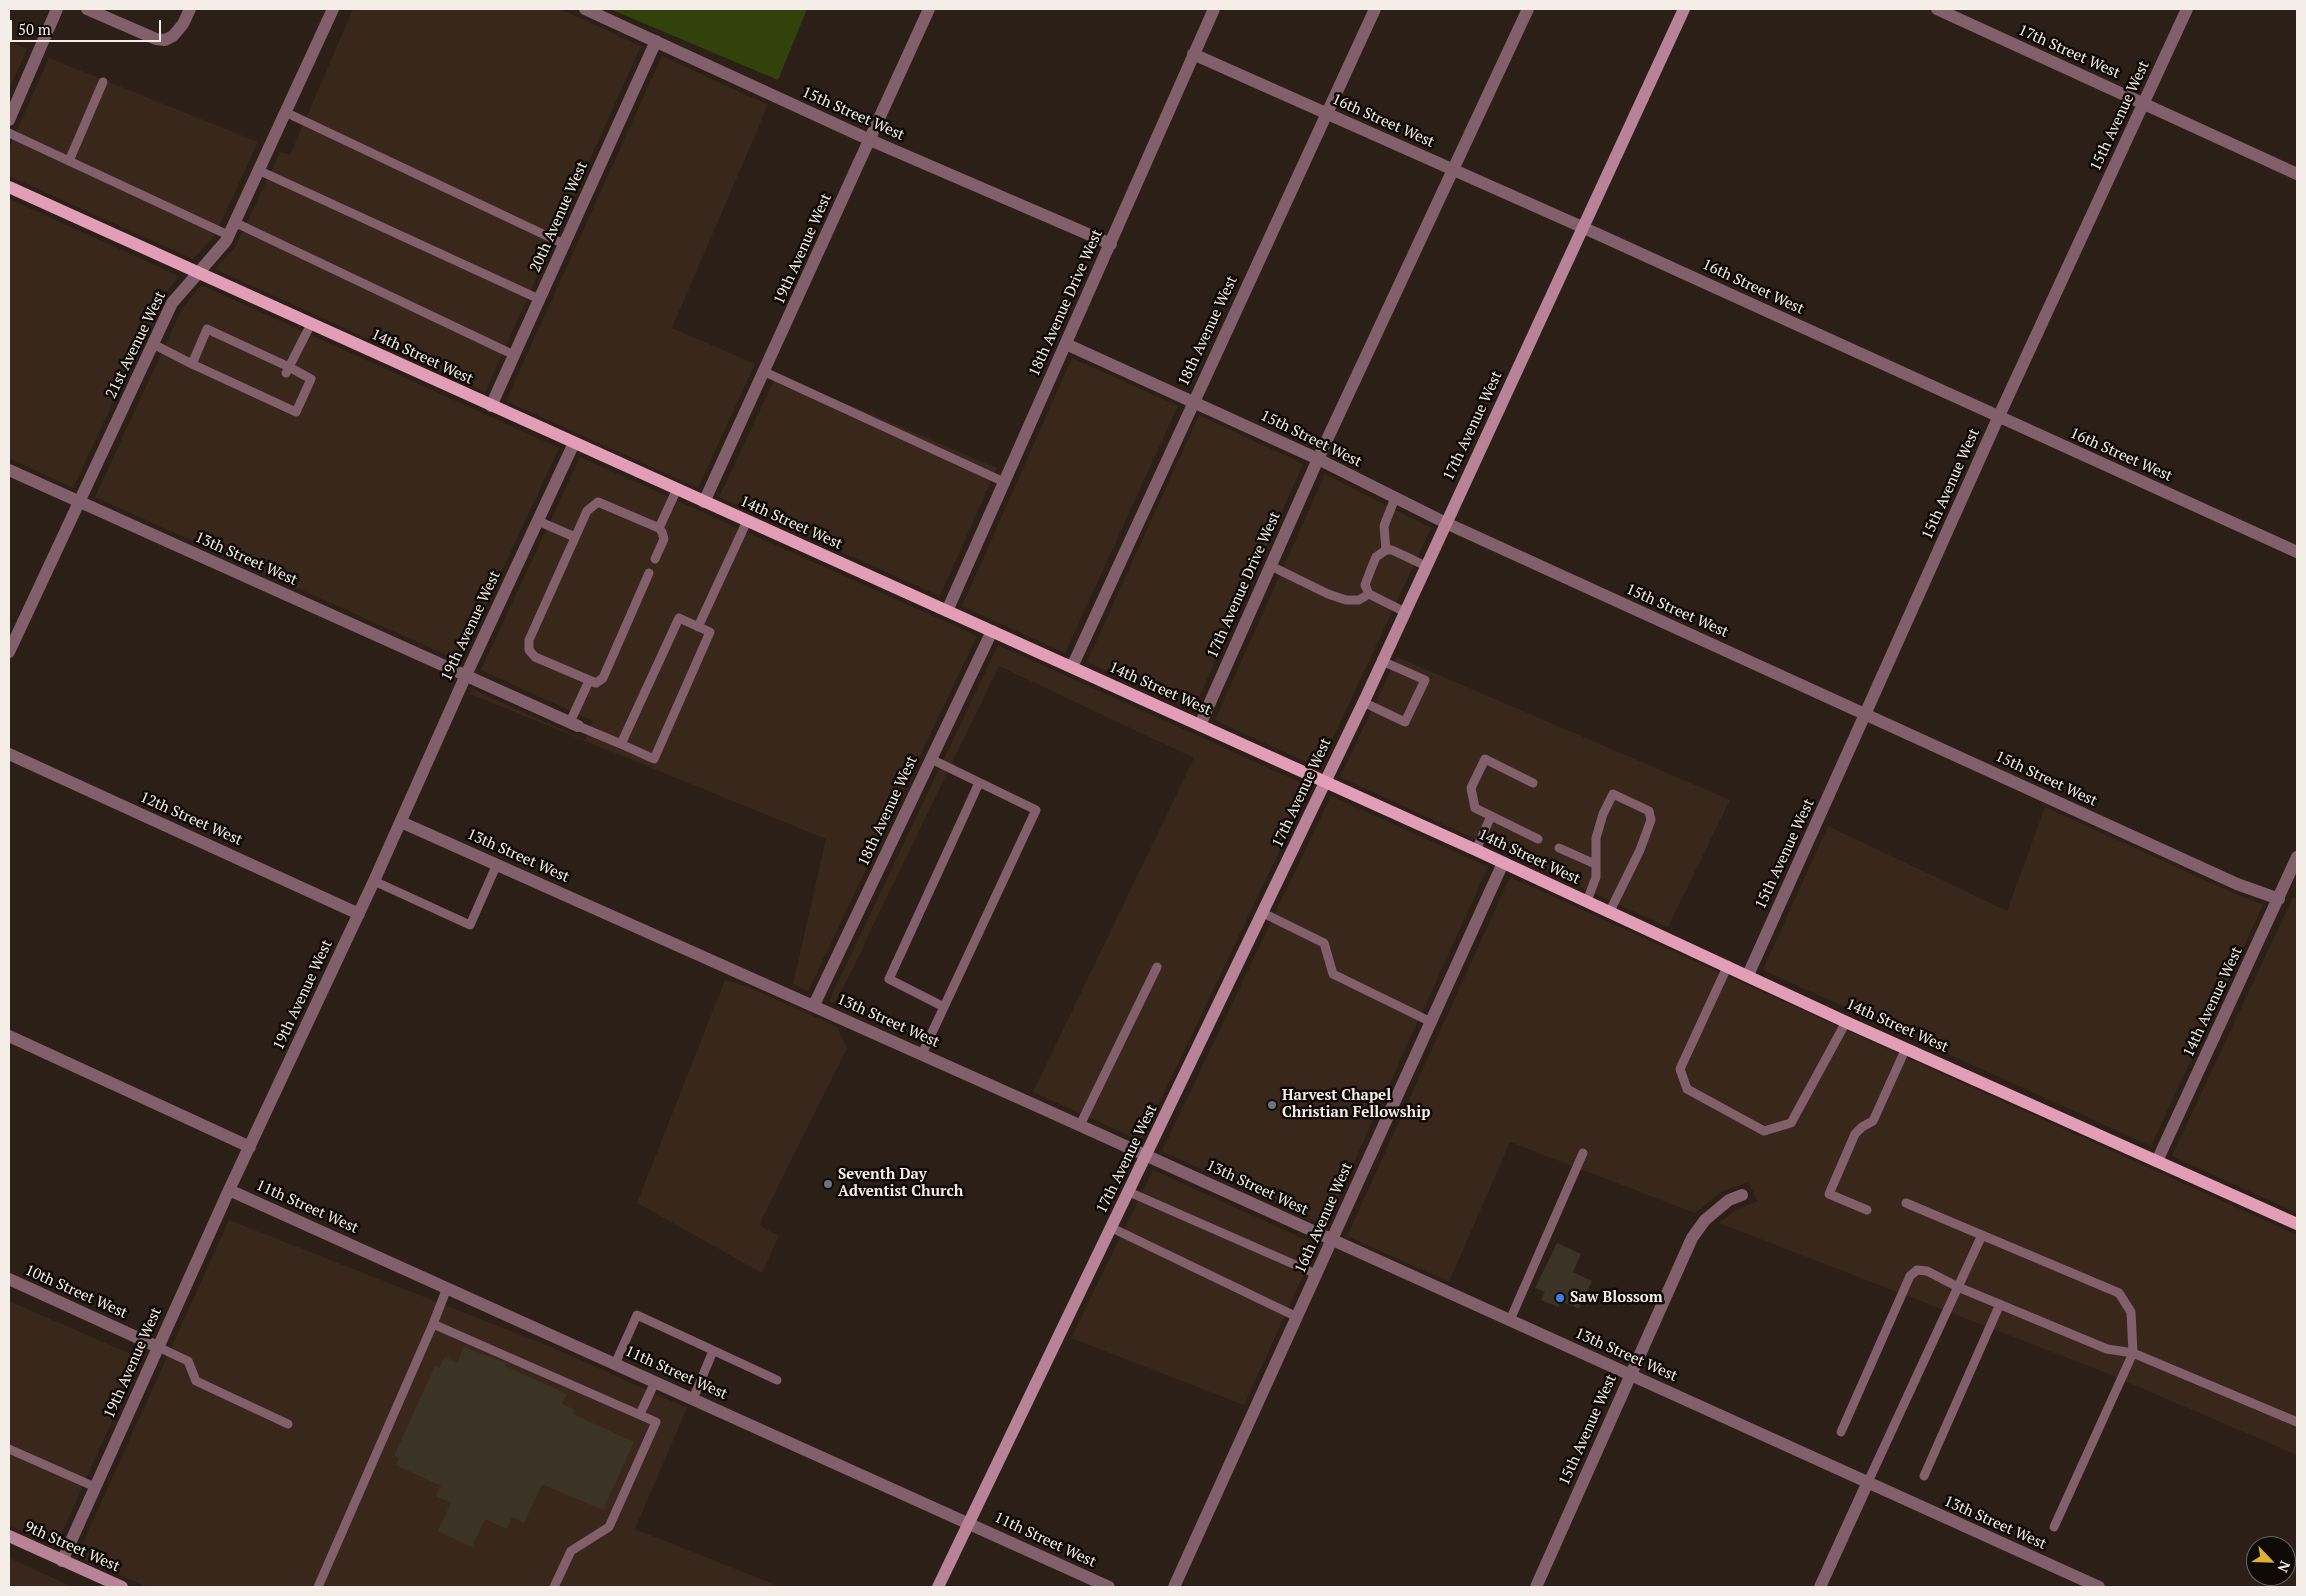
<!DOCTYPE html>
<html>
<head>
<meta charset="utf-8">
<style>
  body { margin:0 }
  #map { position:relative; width:2306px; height:1596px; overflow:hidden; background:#2b1f17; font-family:"PT Serif",serif }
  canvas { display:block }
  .frame { position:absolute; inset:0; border:10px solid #f5ede7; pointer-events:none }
  .north { position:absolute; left:2246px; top:1536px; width:50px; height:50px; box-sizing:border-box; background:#100a07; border:1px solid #6c6561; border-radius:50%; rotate:114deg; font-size:14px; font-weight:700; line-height:20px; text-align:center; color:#f5ede7 }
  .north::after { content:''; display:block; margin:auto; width:18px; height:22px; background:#deb133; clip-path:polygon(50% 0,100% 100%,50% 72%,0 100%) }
  .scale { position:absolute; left:10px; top:20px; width:151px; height:22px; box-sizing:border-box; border:2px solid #f5ede7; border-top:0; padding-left:6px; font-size:15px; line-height:18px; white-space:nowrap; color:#f5ede7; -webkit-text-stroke:4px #100a07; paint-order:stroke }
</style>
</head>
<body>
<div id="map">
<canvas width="2306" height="1596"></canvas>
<div class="frame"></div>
<div class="north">N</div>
<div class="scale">50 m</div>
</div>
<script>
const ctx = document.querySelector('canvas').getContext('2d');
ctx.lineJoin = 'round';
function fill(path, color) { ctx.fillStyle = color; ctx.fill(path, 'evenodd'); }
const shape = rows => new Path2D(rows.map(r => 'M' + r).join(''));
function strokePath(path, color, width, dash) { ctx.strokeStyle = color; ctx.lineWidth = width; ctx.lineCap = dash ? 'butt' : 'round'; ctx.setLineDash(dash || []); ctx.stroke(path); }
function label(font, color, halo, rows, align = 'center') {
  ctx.font = font + ' "PT Serif",serif'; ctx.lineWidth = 5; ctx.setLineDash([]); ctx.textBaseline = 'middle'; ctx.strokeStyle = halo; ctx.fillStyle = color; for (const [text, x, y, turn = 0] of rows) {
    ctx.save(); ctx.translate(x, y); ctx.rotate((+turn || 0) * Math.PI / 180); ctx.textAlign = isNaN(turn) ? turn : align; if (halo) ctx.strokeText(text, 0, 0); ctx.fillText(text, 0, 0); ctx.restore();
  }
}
const built = shape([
  [353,9,560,9,641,46,485,392,215,269,236,246,280,152,290,155],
  [9,41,27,49,9,90],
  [662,56,768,105,672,328,755,364,698,488,506,401],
  [49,58,258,142,215,235,193,259,9,176,9,148],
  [9,199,179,276,162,298,73,488,9,458],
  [201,285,559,448,460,661,95,497,182,309],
  [1072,358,1178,406,1065,653,962,606],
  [777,374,997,468,940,596,719,497],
  [1199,415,1303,464,1193,711,1087,662],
  [580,457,977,636,808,991,793,984,826,839,470,694,472,689,585,740,593,721,481,670],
  [1325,474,1431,528,1319,768,1215,720],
  [998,645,1310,787,1141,1141,1033,1092,1194,758,999,666,864,944,865,945,835,1003,829,1001],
  [1397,657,1730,800,1668,927,1340,777],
  [1331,796,1488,867,1325,1226,1162,1151],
  [2045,807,2233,893,2263,905,2151,1146,1763,970,1828,826,2007,911],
  [1510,877,2297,1235,2297,1455,2104,1372,1719,1223,1736,1210,1758,1201,1748,1182,1721,1192,1695,1213,1510,1142,1449,1282,1347,1236],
  [2293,897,2297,899,2297,1213,2172,1156],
  [725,980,746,986,837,1027,847,1048,761,1221,760,1226,779,1236,762,1273,637,1203],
  [1153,1170,1317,1245,1244,1405,1071,1338],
  [229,1220,551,1347,687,1408,635,1529,781,1587,147,1587,77,1556],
  [9,1301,140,1358,56,1546,9,1525],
  [9,1558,73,1587,9,1587]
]);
const green = shape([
  [610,9,807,9,778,80]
]);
const building = shape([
  [1557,1243,1581,1254,1573,1272,1592,1281,1579,1309,1561,1301,1558,1307,1541,1300,1545,1292,1535,1288],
  [464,1347,506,1363,505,1366,567,1394,562,1404,575,1410,573,1414,634,1442,603,1510,542,1484,524,1523,512,1517,507,1529,485,1519,472,1547,438,1531,451,1503,436,1496,441,1486,396,1465,399,1458,394,1456,435,1366,439,1368,445,1357,457,1363]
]);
const lane = shape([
  [285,112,564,244],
  [9,133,228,235],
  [69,161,103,82],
  [258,170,539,299],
  [234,222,514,355],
  [153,344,192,364,207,329,289,367,311,324],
  [192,364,296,412,311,379,289,367,286,373],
  [765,372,1004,482],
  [538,521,575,537],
  [1386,550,1384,526,1395,498],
  [655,559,664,539,662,532,659,528],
  [1271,566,1328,594,1346,600,1359,600,1369,594],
  [649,573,603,678,596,683,535,657,529,650,529,640,587,511,598,502,659,528,677,489],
  [1405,612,1369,594,1365,585,1371,569,1376,557,1386,550,1392,550,1426,566],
  [679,618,710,632,654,759,621,744,679,618],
  [698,627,747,521],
  [1363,702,1405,722,1425,680,1382,661],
  [570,722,589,681],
  [578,726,621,744],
  [1533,783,1485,759,1471,788,1475,808,1538,839],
  [1559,848,1595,864],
  [1476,850,1491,816],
  [374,881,470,925,497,864],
  [1587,901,1596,877,1596,838,1603,814,1613,794,1649,811,1651,820,1640,850,1610,911],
  [1263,913,1324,943,1333,974,1431,1022],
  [1728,965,1680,1069,1687,1089,1764,1131,1791,1123,1846,1022],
  [944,1007,889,979,979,783],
  [922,1054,1036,810,931,759],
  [1080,1125,1157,967],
  [1129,1192,1316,1274],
  [1867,1210,1829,1194,1855,1134,1862,1127,1873,1121,1906,1048],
  [1112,1228,1297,1317],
  [1510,1320,1583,1153],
  [433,1324,447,1288],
  [158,1347,188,1361,196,1381,288,1424],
  [615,1364,637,1315,777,1380],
  [693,1399,713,1351],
  [640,1414,655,1382],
  [1841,1432,1910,1276,1917,1270,1927,1271,1958,1287,2107,1349,2133,1353,2131,1312,2119,1293,1906,1203],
  [9,1449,95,1487],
  [1924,1476,2000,1304],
  [1867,1484,1982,1235],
  [2054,1527,2133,1353,2297,1422],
  [318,1587,433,1324,656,1422,609,1527,571,1551,554,1587]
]);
const street = shape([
  [87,9,156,39,165,40,173,36,183,24,190,9],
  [585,9,870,140,1111,244],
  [1937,9,2297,174],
  [1193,54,1582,227,2297,552],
  [9,120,57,9],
  [1066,344,1318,459,1446,523,2237,884,2279,899],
  [491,406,656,41],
  [9,470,578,726],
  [704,502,929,9],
  [947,611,1214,9],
  [9,652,172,303,226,241,333,9],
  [1072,667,1375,9],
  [1200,725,1318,459,1528,9],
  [9,754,359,914],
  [401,822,1037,1106,2099,1587],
  [1748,975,1998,418,2187,9],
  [814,1005,992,631],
  [9,1036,250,1147],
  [2157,1161,2297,857],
  [229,1190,1109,1587],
  [9,1279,158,1347],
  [62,1561,229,1190,374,881,466,675,574,443],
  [1174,1587,1503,863],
  [1536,1587,1692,1238,1705,1220,1729,1200,1742,1195],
  [1820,1587,1867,1484]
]);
const secondary = shape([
  [9,1536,122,1587],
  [938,1587,1366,697,1684,9]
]);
const primary = shape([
  [9,187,1476,850,1846,1022,2297,1224]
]);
const markers = [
  [1272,1105,5,"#6b7280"],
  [828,1184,5,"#6b7280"],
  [1560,1298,5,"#3f7fe0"]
];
const streetNames = [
  ["17th Street West",2069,52,24],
  ["15th Street West",853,114,24],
  ["15th Avenue West",2120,116,-65],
  ["16th Street West",1383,121,24],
  ["20th Avenue West",559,217,-66],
  ["19th Avenue West",803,249,-66],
  ["16th Street West",1753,287,25],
  ["18th Avenue Drive West",1066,303,-66],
  ["18th Avenue West",1208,331,-65],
  ["21st Avenue West",136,345,-64],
  ["14th Street West",422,357,25],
  ["17th Avenue West",1473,426,-65],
  ["15th Street West",1311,439,26],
  ["16th Street West",2121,455,24],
  ["15th Avenue West",1951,484,-66],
  ["14th Street West",791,523,24],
  ["13th Street West",246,559,24],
  ["17th Avenue Drive West",1244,585,-66],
  ["15th Street West",1677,611,24],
  ["19th Avenue West",471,626,-65],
  ["14th Street West",1160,689,24],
  ["15th Street West",2046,779,25],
  ["17th Avenue West",1302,793,-65],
  ["18th Avenue West",888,811,-65],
  ["12th Street West",191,819,24],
  ["15th Avenue West",1785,854,-65],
  ["13th Street West",518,856,24],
  ["14th Street West",1529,857,25],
  ["19th Avenue West",303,995,-65],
  ["14th Avenue West",2213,1002,-65],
  ["13th Street West",888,1021,24],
  ["14th Street West",1897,1026,24],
  ["17th Avenue West",1127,1159,-64],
  ["13th Street West",1257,1188,25],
  ["11th Street West",307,1207,24],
  ["16th Avenue West",1324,1218,-66],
  ["10th Street West",76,1292,24],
  ["13th Street West",1626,1355,24],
  ["19th Avenue West",133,1363,-66],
  ["11th Street West",676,1373,24],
  ["15th Avenue West",1588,1430,-66],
  ["13th Street West",1995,1523,24],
  ["11th Street West",1045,1540,25],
  ["9th Street West",72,1547,24]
];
const poiNames = [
  ["Harvest Chapel",1282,1096],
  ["Christian Fellowship",1282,1113],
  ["Seventh Day",838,1175],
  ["Adventist Church",838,1192],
  ["Saw Blossom",1570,1298]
];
fill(built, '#39271c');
fill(green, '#31430b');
fill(building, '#3c3327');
strokePath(lane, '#81606c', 9);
strokePath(street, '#81606c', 12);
strokePath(secondary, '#b88397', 12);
strokePath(primary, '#e29db7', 12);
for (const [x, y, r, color] of markers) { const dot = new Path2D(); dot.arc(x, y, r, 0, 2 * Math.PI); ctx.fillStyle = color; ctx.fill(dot); strokePath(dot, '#100a07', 2); }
label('15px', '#f5ede7', '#100a07', streetNames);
label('bold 15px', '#f5ede7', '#100a07', poiNames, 'left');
</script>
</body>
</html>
